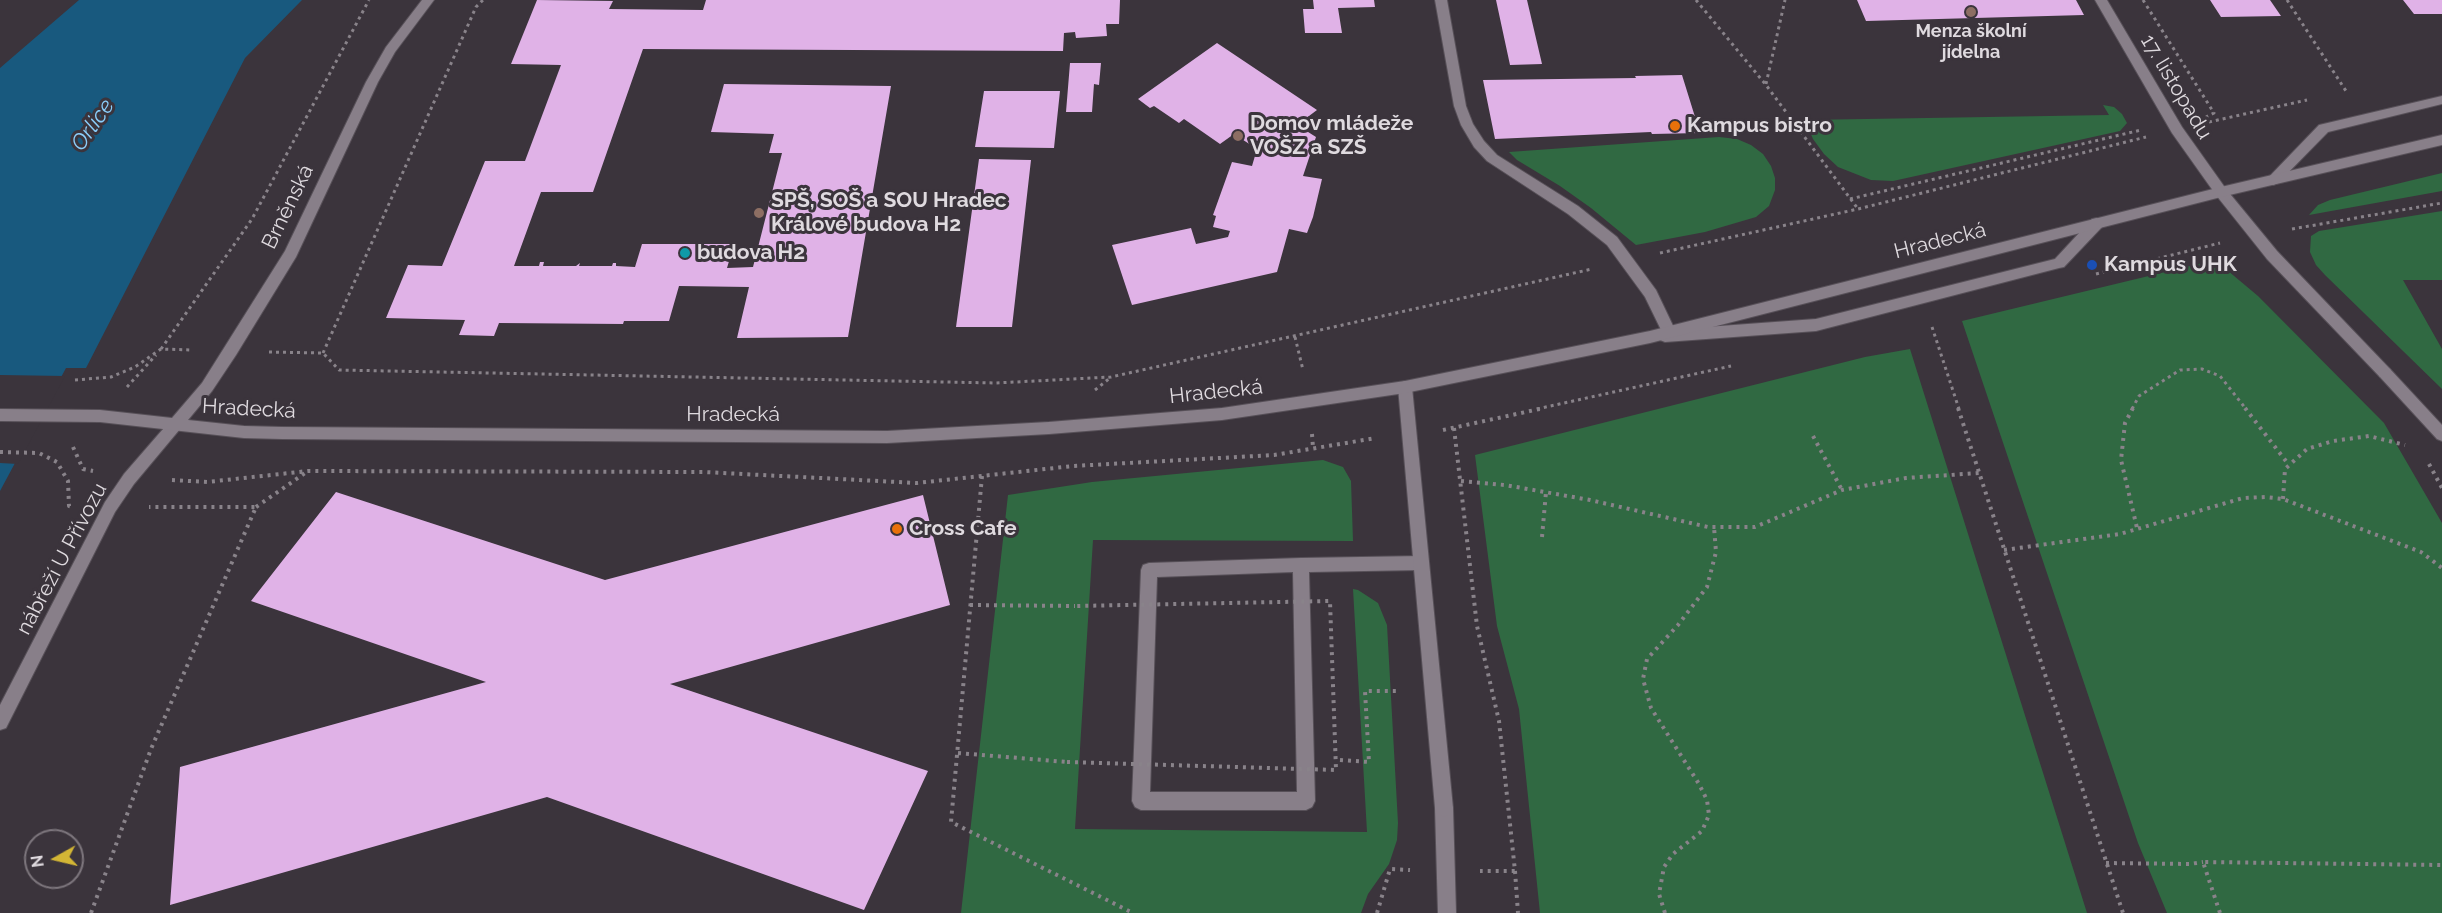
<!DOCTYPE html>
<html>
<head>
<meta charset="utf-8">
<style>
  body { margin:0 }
  #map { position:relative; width:2442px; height:913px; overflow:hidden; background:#3b343c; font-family:Raleway,sans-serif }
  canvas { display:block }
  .north { position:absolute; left:24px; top:829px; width:60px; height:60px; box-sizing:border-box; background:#3b343c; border:2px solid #7d767d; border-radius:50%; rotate:262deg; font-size:16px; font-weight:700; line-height:24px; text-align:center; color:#dfdadf }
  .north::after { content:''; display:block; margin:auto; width:21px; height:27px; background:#d3b635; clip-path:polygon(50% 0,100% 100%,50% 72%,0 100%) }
</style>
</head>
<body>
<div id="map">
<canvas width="2442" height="913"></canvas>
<div class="north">N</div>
</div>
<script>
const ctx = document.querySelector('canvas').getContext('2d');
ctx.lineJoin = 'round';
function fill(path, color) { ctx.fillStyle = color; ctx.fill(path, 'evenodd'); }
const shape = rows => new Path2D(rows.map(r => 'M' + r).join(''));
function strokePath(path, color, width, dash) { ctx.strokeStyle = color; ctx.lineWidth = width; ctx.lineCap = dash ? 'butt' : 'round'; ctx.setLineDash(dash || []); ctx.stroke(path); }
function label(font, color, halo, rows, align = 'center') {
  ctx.font = font + ' Raleway,sans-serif'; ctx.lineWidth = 6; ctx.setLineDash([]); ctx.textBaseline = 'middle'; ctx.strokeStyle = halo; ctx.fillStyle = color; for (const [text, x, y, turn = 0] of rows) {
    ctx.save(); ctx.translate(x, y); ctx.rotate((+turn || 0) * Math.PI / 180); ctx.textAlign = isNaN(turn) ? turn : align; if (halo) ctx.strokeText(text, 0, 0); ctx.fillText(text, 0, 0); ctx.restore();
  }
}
const green = shape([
  [2103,105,2114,107,2122,114,2127,123,2120,131,1893,181,1871,180,1838,167,1824,154,1813,139,1805,120,2109,115],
  [1719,137,1737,139,1751,145,1763,154,1771,166,1775,178,1775,190,1769,206,1756,217,1705,232,1636,245,1591,208,1560,186,1517,160,1509,152],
  [2442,173,2442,191,2309,215,2318,205,2330,200],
  [2442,211,2442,280,2403,280,2442,349,2442,389,2325,275,2316,265,2310,252,2311,236,2319,231],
  [2215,260,2258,296,2384,423,2442,523,2442,913,2167,913,2138,843,1962,321],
  [1910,349,2087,913,1540,913,1519,709,1497,626,1475,455,1865,357],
  [1323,460,1343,467,1351,481,1353,541,1093,540,1075,829,1367,832,1353,589,1358,590,1378,603,1387,625,1398,823,1397,840,1389,864,1368,894,1361,913,961,913,1008,495,1092,482]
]);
const water = shape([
  [79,0,302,0,245,58,86,368,66,368,0,491,0,68]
]);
const pier = shape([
  [0,375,65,376,18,464,0,463]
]);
const building = shape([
  [537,0,613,1,609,9,703,10,706,0,1120,0,1119,24,1106,24,1107,36,1076,38,1075,32,1064,33,1063,51,643,49,593,192,541,192,514,266,539,266,540,262,544,262,543,266,576,266,580,263,579,266,612,266,613,263,616,263,616,266,635,267,642,244,734,244,727,268,753,267,782,153,769,153,774,134,711,132,724,84,891,86,848,337,737,338,749,287,679,286,669,321,624,321,623,324,499,323,494,336,459,335,465,320,386,318,408,265,442,266,485,161,525,161,561,65,511,64],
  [1313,0,1374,0,1375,7,1338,8,1342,33,1305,33,1303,9,1314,9],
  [1496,0,1527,0,1542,64,1510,65],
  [1857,0,2076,0,2084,15,1866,21],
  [2210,0,2270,0,2281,16,2221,17],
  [2403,0,2442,0,2442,14,2414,14],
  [1217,43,1317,110,1297,125,1316,137,1303,176,1322,179,1313,217,1307,233,1289,229,1277,272,1132,305,1112,245,1191,228,1196,244,1228,237,1230,231,1213,227,1216,216,1213,215,1232,162,1252,166,1257,149,1234,134,1220,144,1184,119,1179,123,1154,106,1150,108,1138,99],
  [1070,63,1101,63,1099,85,1094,84,1092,112,1066,112],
  [1682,75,1700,133,1652,134,1651,132,1495,139,1483,80,1636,78,1635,76],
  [984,91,1060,91,1054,148,975,147],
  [979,159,1031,160,1012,327,956,327],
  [336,492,605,580,923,495,950,605,670,684,928,771,864,910,547,797,170,905,180,767,486,682,251,601]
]);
const pathFar1 = shape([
  [1696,0,1766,85,1858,209],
  [2143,0,2214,113,2206,117],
  [2287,0,2346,91],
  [1766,84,1785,0],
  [2209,122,2307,100],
  [1850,199,2141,130],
  [2292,229,2442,203],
  [1660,253,1858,209,2146,137],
  [2096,274,2220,243],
  [1932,327,1959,409],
  [1295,337,1303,370],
  [161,349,252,219,369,0],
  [269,352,323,353,339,370,996,383,1111,377,1592,269],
  [323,353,476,7,483,0],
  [75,380,111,377,135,367,161,349,192,350],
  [127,387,156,355],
  [1095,390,1110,378],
  [1537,409,1731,366],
  [2132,409,2139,396,2180,370,2202,369,2220,376,2246,409]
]);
const path = shape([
  [1958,408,2123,913],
  [2133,408,2125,423,2121,460,2137,528],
  [2245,408,2289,465],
  [1454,428,1477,626,1499,721,1515,871,1480,871],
  [1443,430,1544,408],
  [1312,434,1313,448],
  [1813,436,1842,490],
  [73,447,83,469,93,471],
  [0,452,39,453,57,462,68,481,69,506,73,507],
  [2429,464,2442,488],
  [982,476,951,822,1133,913],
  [172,480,207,482,308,471,704,472,917,483,1073,466,1274,455,1376,438],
  [1461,481,1505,485,1590,500,1708,527,1755,527,1842,490,1906,478,1979,473],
  [2283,499,2285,469,2307,449,2333,441,2369,436,2405,445],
  [256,507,308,471],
  [1542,537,1546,492],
  [2004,550,2120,534,2243,498,2265,497,2283,499,2421,552,2442,568],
  [970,605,1075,606],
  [958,753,1067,762],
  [1340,760,1369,762,1365,691,1398,691],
  [2106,863,2190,864,2203,862],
  [1515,871,1518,913],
  [91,913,151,749,256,507,149,507],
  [1377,913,1390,869,1410,870],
  [1665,913,1659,894,1664,867,1673,854,1702,831,1709,815,1707,800,1699,784,1651,708,1643,679,1647,659,1678,625,1707,587,1716,552,1714,527],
  [2220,913,2203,862,2442,865]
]);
const lane = shape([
  [2442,96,2442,104,2328,132,2278,183,2273,185,2266,180,2319,125,2442,96],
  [2097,218,2104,223,2102,227,2064,267,2059,268,1816,331,1665,342,1660,340,1658,336,1660,332,1665,330,1816,319,2055,259,2092,219,2097,218],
  [2385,367,2390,369,2442,425,2442,441,2437,439,2380,377,2378,373,2380,369,2385,367],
  [1421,556,1427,558,1429,563,1427,568,1421,570,1309,572,1315,801,1312,807,1306,810,1141,810,1135,807,1132,801,1141,570,1143,565,1149,563,1301,558,1421,556],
  [1293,572,1297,792,1150,792,1157,577,1293,572],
  [1444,799,1450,802,1453,808,1456,913,1438,913,1435,808,1438,802,1444,799]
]);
const street = shape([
  [1435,0,1447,0,1466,106,1473,124,1484,141,1497,155,1578,206,1617,237,1656,290,1676,332,1674,336,1664,336,1645,297,1607,245,1568,214,1487,161,1474,147,1461,125,1454,106,1435,0],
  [2095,0,2107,0,2182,127,2226,189,2277,251,2390,369,2392,373,2390,377,2380,377,2267,259,2216,195,2172,133,2095,0],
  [1405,381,1410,383,1412,387,1453,808,1450,814,1444,817,1438,814,1435,808,1398,387,1400,383,1405,381],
  [175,419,180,421,182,425,180,429,134,484,115,512,6,728,0,730,0,705,105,502,124,474,170,421,175,419]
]);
const secondary = shape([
  [422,0,434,0,395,52,378,82,296,257,236,355,212,391,188,420,244,426,282,427,887,431,1049,422,1222,408,1405,381,1650,331,2221,187,2442,135,2442,145,2221,197,1650,343,1405,393,1222,420,1049,434,887,443,282,439,244,438,100,422,0,421,0,409,100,410,172,418,202,383,285,251,366,82,386,47,422,0]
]);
const pathBridge = shape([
  [1067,762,1336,770,1330,601,1075,606]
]);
const markers = [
  [1971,12,6,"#8d6e63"],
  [1675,126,6,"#e8710a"],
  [1238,136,6,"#8d6e63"],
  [759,213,6,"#8d6e63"],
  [685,253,6,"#0f9aa8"],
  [2092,265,6,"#1a4fb4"],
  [897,529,6,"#e8710a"]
];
const farPoinames = [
  ["Menza školní",1971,32],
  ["jídelna",1971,53]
];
const streetNames = [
  ["17. listopadu",2176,87,59],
  ["Brněnská",288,207,-64],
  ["Hradecká",1940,241,-14],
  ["Hradecká",1216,392,-6],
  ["Hradecká",249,409,3],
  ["Hradecká",733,415],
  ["nábřeží U Přívozu",62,559,-62]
];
const poiNames = [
  ["Domov mládeže",1250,124],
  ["VOŠZ a SZŠ",1250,148],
  ["Kampus bistro",1687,126],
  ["SPŠ, SOŠ a SOU Hradec",771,201],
  ["Králové budova H2",771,225],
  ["budova H2",697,253],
  ["Kampus UHK",2104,265],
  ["Cross Cafe",909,529]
];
const waterNames = [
  ["Orlice",93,125,-55]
];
fill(green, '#306942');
fill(water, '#18597e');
fill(pier, '#3b343c');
fill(building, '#e0b2e7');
strokePath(lane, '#575058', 2);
strokePath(street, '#575058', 2);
strokePath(secondary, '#575058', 2);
strokePath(pathFar1, '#89838a', 3, [3, 4]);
strokePath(path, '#89838a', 4, [3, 5]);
fill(lane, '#887f89');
fill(street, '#887f89');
fill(secondary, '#887f89');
strokePath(pathBridge, '#89838a', 4, [3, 5]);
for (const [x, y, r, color] of markers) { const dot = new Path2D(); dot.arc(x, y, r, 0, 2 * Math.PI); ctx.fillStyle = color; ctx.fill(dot); strokePath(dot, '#3b343c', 2); }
label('bold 18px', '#dfdadf', '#3b343c', farPoinames);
label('21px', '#dfdadf', '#3b343c', streetNames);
label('bold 21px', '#dfdadf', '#3b343c', poiNames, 'left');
label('italic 22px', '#8acefb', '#3b343c', waterNames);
</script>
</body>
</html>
